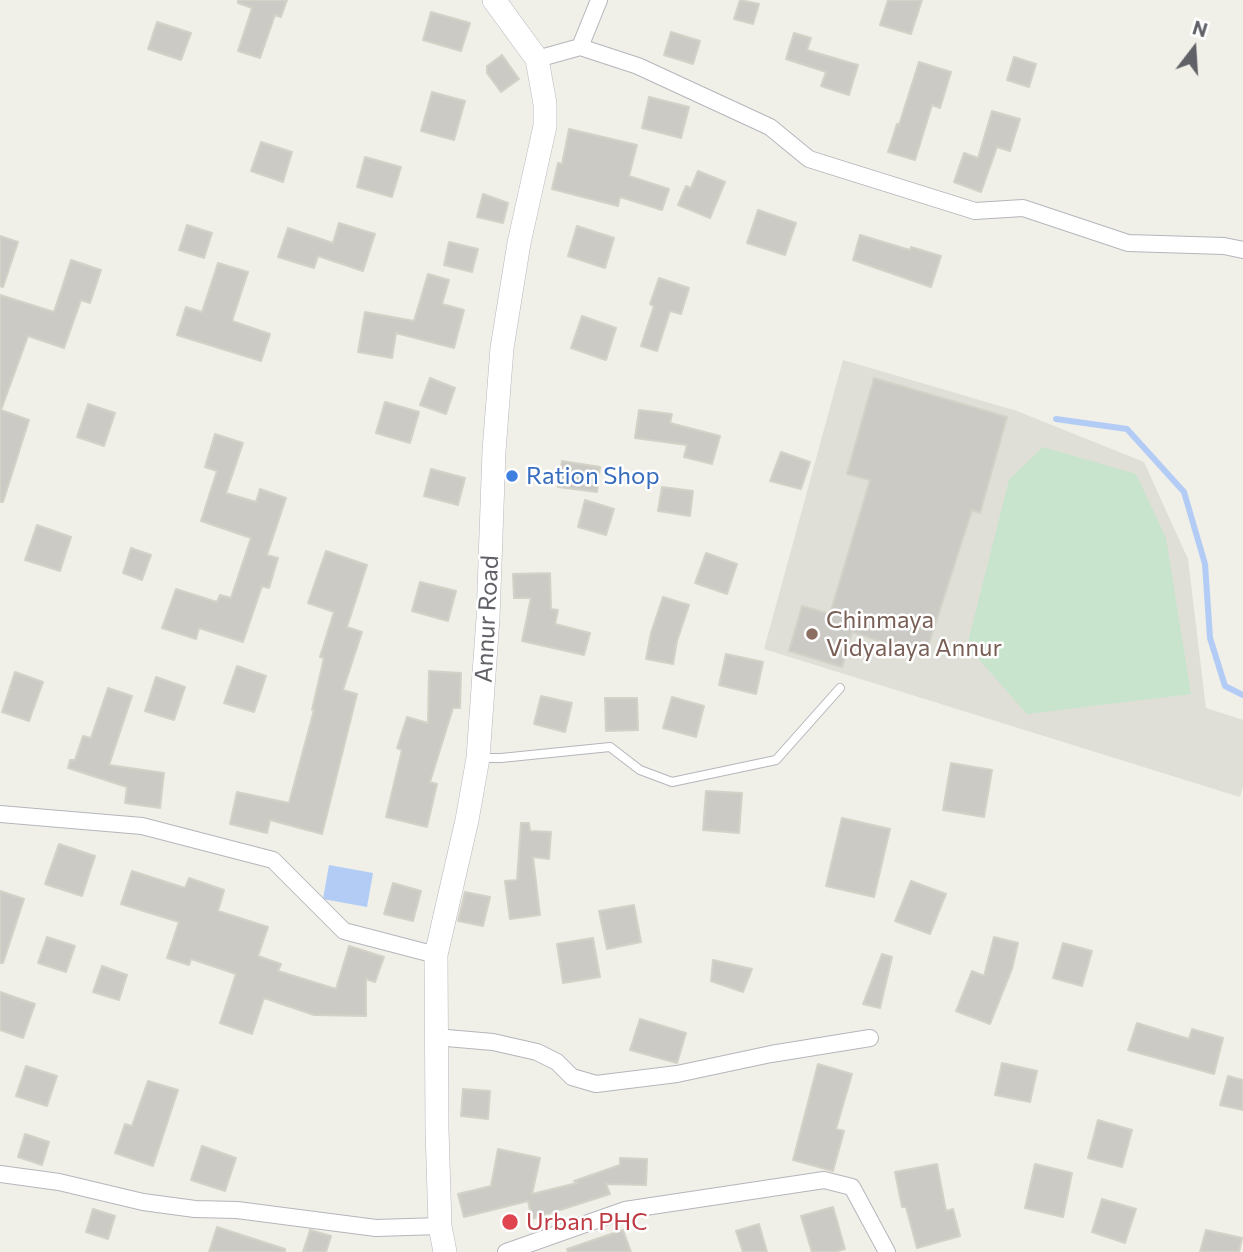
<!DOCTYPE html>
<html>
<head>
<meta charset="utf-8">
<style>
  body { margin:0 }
  #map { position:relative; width:1243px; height:1252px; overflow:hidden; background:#f0efe8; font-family:Commissioner,sans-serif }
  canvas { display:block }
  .north { position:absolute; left:1159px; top:14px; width:70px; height:70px; -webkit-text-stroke:5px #fff; paint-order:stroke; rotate:17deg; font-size:19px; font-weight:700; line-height:28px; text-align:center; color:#5f6167 }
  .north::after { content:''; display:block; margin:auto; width:24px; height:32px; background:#5f6167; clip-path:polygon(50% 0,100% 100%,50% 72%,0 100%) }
</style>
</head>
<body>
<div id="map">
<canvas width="1243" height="1252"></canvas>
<div class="north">N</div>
</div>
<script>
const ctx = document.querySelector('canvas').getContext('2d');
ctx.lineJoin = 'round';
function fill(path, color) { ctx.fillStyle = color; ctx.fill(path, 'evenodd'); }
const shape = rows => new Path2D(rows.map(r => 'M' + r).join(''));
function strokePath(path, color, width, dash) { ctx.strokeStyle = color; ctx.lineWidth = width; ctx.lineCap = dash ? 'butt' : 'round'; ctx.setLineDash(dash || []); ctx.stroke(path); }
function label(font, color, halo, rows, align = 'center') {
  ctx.font = font + ' Commissioner,sans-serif'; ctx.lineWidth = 5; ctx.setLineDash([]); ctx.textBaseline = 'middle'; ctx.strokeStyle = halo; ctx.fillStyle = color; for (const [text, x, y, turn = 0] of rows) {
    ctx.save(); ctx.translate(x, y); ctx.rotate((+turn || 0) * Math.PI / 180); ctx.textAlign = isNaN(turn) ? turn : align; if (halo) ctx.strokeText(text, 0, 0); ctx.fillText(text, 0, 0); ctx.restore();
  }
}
const education = shape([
  [843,360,1017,411,1144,462,1188,559,1206,708,1243,720,1243,786,1240,797,764,649]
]);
const green = shape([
  [1043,447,1136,474,1166,538,1191,694,1027,714,967,646,1009,480]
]);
const water = shape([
  [329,865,373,873,367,907,323,899]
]);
const stream = shape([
  [1056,419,1127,429,1184,492,1205,564,1210,638,1225,686,1243,695]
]);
const building = shape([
  [238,0,287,0,281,17,275,15,260,58,238,51,252,8,238,3,238,0],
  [740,0,759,4,753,24,734,19,740,0],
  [888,0,922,0,911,34,880,25,888,0],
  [431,12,470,23,461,51,423,40,431,12],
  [157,22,191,33,181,60,148,49,157,22],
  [671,32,700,41,693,64,664,55,671,32],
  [794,33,811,38,807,50,858,65,849,95,821,86,826,72,786,59,794,33],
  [502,55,519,79,501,92,487,73,487,66,502,55],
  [1014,57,1036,64,1029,87,1007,80,1014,57],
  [919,62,951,72,940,108,932,105,915,160,888,152,897,124,899,125,919,62],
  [432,92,465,101,454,140,421,131,432,92],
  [649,97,689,107,681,138,642,128,649,97],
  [992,111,1020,119,1010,151,997,147,981,192,954,182,964,153,978,158,992,111],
  [569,129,637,145,629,176,669,189,662,210,620,197,618,206,552,189,558,163,562,164,569,129],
  [261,142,292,152,283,182,251,171,261,142],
  [365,157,401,167,392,197,357,187,365,157],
  [698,171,725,182,710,218,678,205,686,186,691,188,698,171],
  [483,194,508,203,503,223,477,217,483,194],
  [758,210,796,223,785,255,747,243,758,210],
  [339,223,375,234,363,271,318,256,314,268,278,257,288,228,333,243,339,223],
  [187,225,212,233,204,258,179,250,187,225],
  [577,226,614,238,605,268,568,256,577,226],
  [860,235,910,250,911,247,941,256,931,287,853,260,860,235],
  [0,236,18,242,3,287,0,286,0,236],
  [449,242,478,249,472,272,444,265,449,242],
  [71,260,101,270,90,303,81,300,64,348,28,336,1,410,29,420,3,502,0,502,0,295,54,312,71,260],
  [218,263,248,272,232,321,270,334,261,361,177,335,186,307,202,312,218,263],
  [428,274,449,280,442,304,464,310,454,348,396,333,392,358,358,352,365,312,414,321,428,274],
  [659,278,689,288,681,314,670,311,657,351,641,346,654,306,650,304,659,278],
  [582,316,616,328,606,360,571,348,582,316],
  [430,378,455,388,446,414,420,405,430,378],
  [874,378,1007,417,980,513,972,510,925,656,852,632,842,667,789,651,802,606,830,614,870,480,847,474,874,378],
  [385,402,419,412,410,443,376,433,385,402],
  [88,404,115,413,104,446,77,437,88,404],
  [639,410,672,414,670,423,720,436,712,464,684,457,687,445,635,438,639,410],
  [215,434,243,443,226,493,256,502,260,489,286,498,267,555,278,558,269,588,262,586,243,642,199,628,196,639,162,628,176,589,217,602,220,595,231,598,251,538,201,521,217,471,205,467,215,434],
  [781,452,810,462,801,489,770,481,781,452],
  [562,461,600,467,597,492,558,487,562,461],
  [431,469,465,478,458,505,424,496,431,469],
  [662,487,693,491,690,516,658,511,662,487],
  [585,500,614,509,606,535,578,527,585,500],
  [37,525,71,537,60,571,25,560,37,525],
  [131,548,151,555,142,580,123,573,131,548],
  [326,551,367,565,347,627,362,632,343,690,357,694,322,834,270,820,267,833,230,824,237,792,289,803,314,710,312,710,324,658,320,657,334,612,308,603,326,551],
  [706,553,737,564,727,594,695,583,706,553],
  [550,573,551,609,558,610,555,624,590,633,584,655,522,641,531,598,514,598,513,574,550,573],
  [420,582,456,591,448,621,412,611,420,582],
  [663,597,689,605,677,641,673,664,646,659,651,633,663,597],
  [726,654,763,662,756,694,719,685,726,654],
  [237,666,266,676,254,712,224,703,237,666],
  [429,671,461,673,460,708,453,708,430,782,437,784,427,827,386,817,402,750,397,748,407,717,428,723,429,671],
  [15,672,43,682,29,721,2,712,15,672],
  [156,677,185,687,174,720,145,711,156,677],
  [108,688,132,696,109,765,164,773,160,808,125,803,127,787,68,768,70,760,75,760,83,736,91,738,108,688],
  [541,696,572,703,565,732,534,724,541,696],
  [672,697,704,706,696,737,663,728,672,697],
  [605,698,637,698,638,730,606,731,605,698],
  [951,763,992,770,984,817,943,810,951,763],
  [706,791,742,793,739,833,703,830,706,791],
  [842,818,890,829,874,897,826,886,842,818],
  [521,823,529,823,530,831,551,832,549,859,533,857,540,915,510,919,505,881,517,880,521,823],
  [59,844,95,856,82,896,45,884,59,844],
  [132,871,185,888,189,878,224,890,218,911,268,927,258,956,281,964,278,971,336,989,349,946,384,957,375,982,366,979,366,1016,314,1015,264,998,252,1034,220,1023,236,974,191,959,189,965,167,958,179,922,121,904,132,871],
  [911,881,946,894,930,934,895,921,911,881],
  [393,883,421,891,413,921,384,914,393,883],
  [0,891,24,899,3,963,0,963,0,891],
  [465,892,490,897,483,926,458,921,465,892],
  [634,905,641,942,607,949,599,911,634,905],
  [47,937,75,946,66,972,38,963,47,937],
  [994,937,1018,943,1012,969,990,1024,956,1011,972,971,984,976,994,937],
  [593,938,600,977,563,983,557,944,593,938],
  [1063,943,1092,951,1082,986,1053,978,1063,943],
  [882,954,892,957,880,1008,863,1004,882,954],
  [713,960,752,969,743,992,711,981,713,960],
  [102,966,127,975,119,1000,93,992,102,966],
  [0,992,35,1004,23,1038,0,1030,0,992],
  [640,1019,686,1033,677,1063,630,1050,640,1019],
  [1137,1023,1189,1039,1192,1029,1223,1038,1214,1074,1128,1050,1137,1023],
  [1002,1063,1037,1071,1030,1102,995,1095,1002,1063],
  [818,1064,852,1074,836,1129,844,1131,833,1171,793,1160,818,1064],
  [26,1066,57,1076,47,1106,16,1096,26,1066],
  [1228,1076,1243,1080,1243,1110,1220,1105,1228,1076],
  [148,1081,178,1090,153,1166,115,1153,125,1124,132,1126,148,1081],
  [463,1089,490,1091,488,1119,461,1116,463,1089],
  [1098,1120,1132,1130,1122,1167,1088,1158,1098,1120],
  [25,1134,49,1142,42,1165,18,1157,25,1134],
  [202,1146,236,1158,225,1191,191,1180,202,1146],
  [498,1149,540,1158,532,1194,577,1183,574,1181,620,1165,620,1158,647,1159,646,1185,606,1184,610,1194,532,1219,528,1201,464,1217,458,1194,491,1186,498,1149],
  [937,1164,946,1211,953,1209,960,1236,917,1248,906,1207,902,1207,895,1172,937,1164],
  [1035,1164,1072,1173,1063,1217,1025,1208,1035,1164],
  [1102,1199,1136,1209,1125,1243,1092,1232,1102,1199],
  [833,1207,845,1249,834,1252,812,1252,801,1216,833,1207],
  [93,1209,115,1216,108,1239,86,1232,93,1209],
  [759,1224,767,1252,743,1252,736,1231,759,1224],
  [217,1227,285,1249,285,1252,209,1252,217,1227],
  [310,1230,331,1236,326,1252,303,1252,310,1230],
  [623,1230,631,1252,568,1252,567,1249,623,1230],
  [1206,1230,1242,1238,1239,1252,1200,1252,1206,1230]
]);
const lane = shape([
  [481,758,501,758,610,747,640,770,672,782,776,760,840,688]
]);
const street = shape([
  [580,47,638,66,770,127,809,159,975,211,1023,208,1128,243,1224,246,1243,250],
  [537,59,580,47,599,0],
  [0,814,142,826,273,860,344,931,436,955],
  [435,1037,493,1042,537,1052,557,1062,572,1077,596,1084,677,1074,771,1054,870,1038],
  [0,1174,59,1182,143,1202,195,1209,237,1210,376,1228,440,1226],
  [506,1252,625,1210,824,1180,852,1187,887,1252]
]);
const secondary = shape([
  [445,1252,440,1226,437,1129,436,955,467,820,478,758,488,618,494,451,502,348,519,243,545,126,545,104,537,59,494,0]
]);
const markers = [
  [512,476,7,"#3f7fe0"],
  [812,634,7,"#8d6e63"],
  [510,1222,9,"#e0444e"]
];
const shopNames = [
  ["Ration Shop",526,476]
];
const streetNames = [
  ["Annur Road",487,619,-87]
];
const educationNames = [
  ["Chinmaya",826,620],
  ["Vidyalaya Annur",826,648]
];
const healthNames = [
  ["Urban PHC",526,1222]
];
fill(education, '#dfdfd7');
fill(green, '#c8e4cd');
fill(water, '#b2ccf6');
strokePath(stream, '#b2ccf6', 6);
fill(building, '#cbcac5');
strokePath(building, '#d4d2c7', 2);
strokePath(lane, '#b5b6bb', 10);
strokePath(street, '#b5b6bb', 18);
strokePath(secondary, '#b6b8be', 24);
strokePath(lane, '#fff', 8);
strokePath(street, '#fff', 16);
strokePath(secondary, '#fff', 23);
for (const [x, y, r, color] of markers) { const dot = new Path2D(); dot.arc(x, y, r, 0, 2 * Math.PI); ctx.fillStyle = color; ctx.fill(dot); strokePath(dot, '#fff', 2.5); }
label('24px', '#366cbe', '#fff', shopNames, 'left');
label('24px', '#5f6167', '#fff', streetNames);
label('24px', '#785e54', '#fff', educationNames, 'left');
label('24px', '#be3a42', '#fff', healthNames, 'left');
</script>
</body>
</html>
